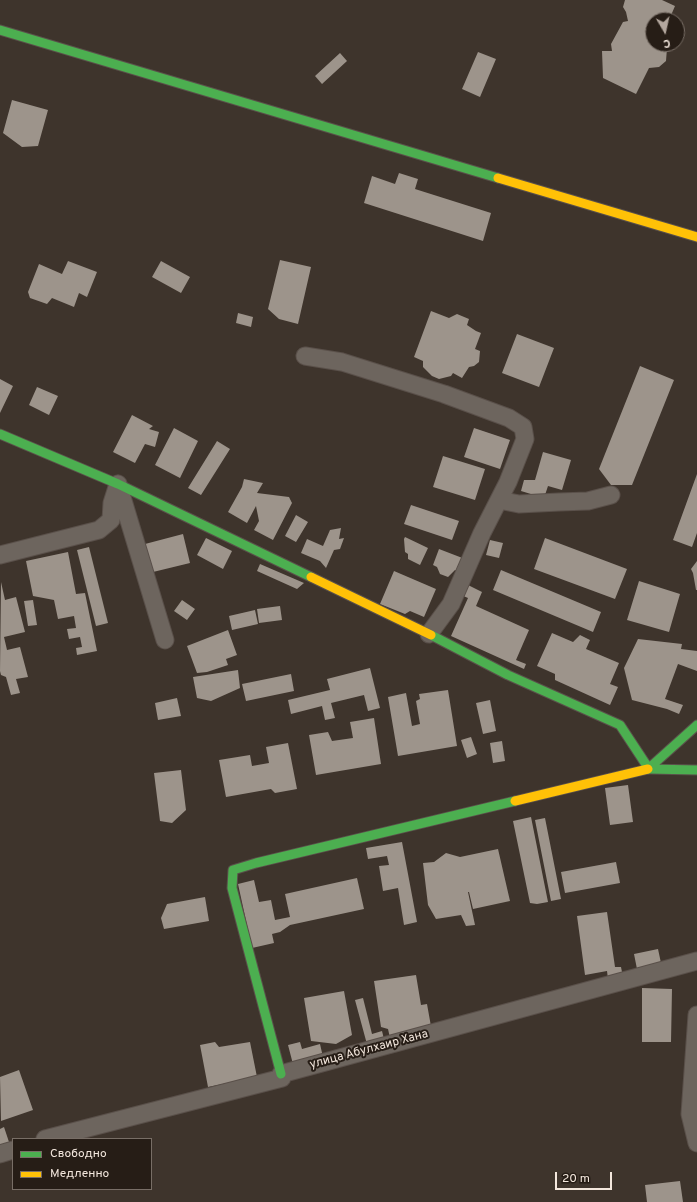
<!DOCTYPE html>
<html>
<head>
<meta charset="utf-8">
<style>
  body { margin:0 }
  #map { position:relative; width:697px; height:1202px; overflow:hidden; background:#3e342c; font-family:Overpass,sans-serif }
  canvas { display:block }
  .legend { position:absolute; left:12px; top:1138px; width:140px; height:52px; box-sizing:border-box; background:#261d16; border:1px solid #786e66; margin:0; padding:5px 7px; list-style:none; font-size:12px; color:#f3e7dd }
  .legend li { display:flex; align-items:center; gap:8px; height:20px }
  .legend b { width:20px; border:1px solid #786e66 }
  .north { position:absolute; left:645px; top:12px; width:40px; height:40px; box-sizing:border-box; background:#261d16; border:1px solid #786e66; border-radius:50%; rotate:171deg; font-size:11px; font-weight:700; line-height:16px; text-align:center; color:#f3e7dd }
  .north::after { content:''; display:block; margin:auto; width:14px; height:18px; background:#b4a89f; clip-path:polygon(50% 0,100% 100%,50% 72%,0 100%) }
  .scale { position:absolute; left:555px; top:1172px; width:57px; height:18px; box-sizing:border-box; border:2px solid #f3e7dd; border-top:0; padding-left:5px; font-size:12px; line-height:14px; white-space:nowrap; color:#f3e7dd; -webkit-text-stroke:3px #261d16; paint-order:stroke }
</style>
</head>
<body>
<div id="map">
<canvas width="697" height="1202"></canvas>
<ul class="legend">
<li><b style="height:5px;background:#4caf50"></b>Свободно</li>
<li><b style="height:5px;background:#ffc107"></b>Медленно</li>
</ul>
<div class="north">С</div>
<div class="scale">20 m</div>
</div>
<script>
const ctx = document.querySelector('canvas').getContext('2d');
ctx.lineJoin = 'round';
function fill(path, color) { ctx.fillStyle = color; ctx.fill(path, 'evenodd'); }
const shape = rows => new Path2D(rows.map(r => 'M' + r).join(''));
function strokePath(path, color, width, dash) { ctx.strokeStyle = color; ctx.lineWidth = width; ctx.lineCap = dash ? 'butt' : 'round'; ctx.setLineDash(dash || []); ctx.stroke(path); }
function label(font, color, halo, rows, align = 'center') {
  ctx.font = font + ' Overpass,sans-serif'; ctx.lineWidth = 4; ctx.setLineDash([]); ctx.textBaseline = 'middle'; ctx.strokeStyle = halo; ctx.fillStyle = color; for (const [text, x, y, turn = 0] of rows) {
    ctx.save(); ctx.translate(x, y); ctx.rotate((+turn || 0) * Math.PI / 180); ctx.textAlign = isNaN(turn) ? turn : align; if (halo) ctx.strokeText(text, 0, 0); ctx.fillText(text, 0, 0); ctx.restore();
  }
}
const building = shape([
  [625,0,662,0,675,6,669,20,653,20,653,44,666,44,667,48,666,61,659,67,649,68,636,94,603,78,602,51,612,51,611,44,623,22,628,21,626,12,623,7],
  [478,52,496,59,480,97,462,89],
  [340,53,347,61,322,84,315,76],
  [12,100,48,110,38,146,22,147,3,133],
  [399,173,418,179,415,189,491,213,483,241,364,203,372,176,395,184],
  [280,260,311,267,298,324,279,319,268,309],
  [68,261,97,272,87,297,79,293,74,307,52,298,47,304,30,298,28,292,39,264,62,274],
  [161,261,190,277,181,293,152,277],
  [431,311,449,318,457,314,469,319,467,325,476,331,481,333,475,349,480,351,479,362,474,366,469,367,462,378,453,373,451,376,439,379,432,376,423,367,423,361,414,357],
  [238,313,253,317,251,327,236,323],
  [517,334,554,348,539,387,502,373],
  [640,366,674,380,632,485,611,485,599,469],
  [0,379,13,386,0,413],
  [37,387,58,396,49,415,29,405],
  [132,415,153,426,149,429,159,432,155,447,145,444,135,463,113,452],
  [174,428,198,441,180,478,155,465],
  [474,428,510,440,500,469,464,457],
  [217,441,230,449,201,495,188,488],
  [543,452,571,460,562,490,548,486,544,498,521,491,524,480,535,480],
  [443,456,485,469,475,500,433,487],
  [697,474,697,533,692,547,673,540],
  [244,479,263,483,257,493,289,497,292,503,273,540,254,530,259,521,256,506,247,523,228,512,242,487],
  [411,505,459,521,452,540,404,524],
  [296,515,308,522,296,542,285,536],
  [341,528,339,539,344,538,340,549,334,550,326,568,320,561,301,553,307,539,323,546,330,530],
  [183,534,190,563,153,572,145,544],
  [405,537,428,548,420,565,408,559,408,554,405,552,404,539],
  [206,538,232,551,223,569,197,555],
  [545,538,627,569,615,599,534,569],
  [490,540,503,543,499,558,486,555],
  [89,547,108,623,96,626,77,550],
  [439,549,465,559,460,572,455,570,448,577,440,574,437,567,433,565],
  [68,552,76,594,85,593,97,651,77,655,76,648,82,647,80,637,69,639,67,629,76,628,74,616,58,619,54,600,33,596,26,561],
  [697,561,697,590,696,590,693,573,691,569],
  [260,564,304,583,297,589,257,571],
  [501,570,601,612,593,632,493,590],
  [394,571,436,589,424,617,410,611,405,614,380,604],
  [639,581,680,594,669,632,627,620],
  [1,582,5,600,16,597,25,632,4,637,7,650,20,647,28,677,16,679,20,693,11,695,6,677,1,675,0,671],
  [466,584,482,592,476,606,529,630,516,660,526,664,524,669,451,636,468,598,461,595],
  [33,600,37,625,28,626,24,601],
  [182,600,195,609,187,620,174,611],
  [280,606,282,620,259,623,257,609],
  [255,610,258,624,232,630,229,616],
  [228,630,237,655,226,659,228,665,207,672,197,673,187,646],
  [552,633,573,642,580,635,590,640,586,649,619,663,610,684,618,687,610,705,555,680,555,674,537,666],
  [638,639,682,644,681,649,697,651,697,671,678,664,665,699,683,705,679,714,667,709,632,700,624,668],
  [370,668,380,708,368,711,364,695,331,703,335,718,325,720,322,706,291,714,288,700,330,690,327,679],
  [238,670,240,688,211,701,197,698,193,677],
  [291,674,294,691,246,701,242,684],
  [448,690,457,746,398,756,388,697,406,693,412,726,420,724,416,701,420,699,419,694],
  [177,698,181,716,158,720,155,703],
  [490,700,496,731,483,734,476,703],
  [374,718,381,764,316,775,309,735,328,732,332,741,353,738,350,722],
  [471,737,477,754,467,758,461,740],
  [502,741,505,761,493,763,490,743],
  [288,743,297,789,275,793,271,789,226,797,219,760,250,755,252,766,269,763,266,747],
  [181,770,186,810,172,823,160,821,154,773],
  [628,785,633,822,610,825,605,788],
  [531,817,548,902,537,904,530,903,513,821],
  [545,818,561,899,551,901,535,820],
  [402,842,417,922,404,925,398,888,383,891,379,866,389,865,387,856,368,859,366,848],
  [498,849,510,901,473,909,469,892,468,892,475,925,466,926,461,915,436,919,428,905,423,863,434,862,446,853,460,857],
  [616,862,620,883,565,893,561,872],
  [357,878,364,909,290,925,280,932,272,934,274,943,252,948,238,884,254,880,259,902,271,900,275,920,290,917,285,894],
  [205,897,209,921,164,929,161,918,167,904],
  [607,912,615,967,621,967,623,977,608,979,607,971,585,975,577,916],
  [658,949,661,963,637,969,634,954],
  [416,975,421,1005,427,1004,432,1032,390,1038,388,1029,381,1027,374,981],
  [642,988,672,989,671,1042,642,1042],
  [344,991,352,1035,336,1044,311,1041,304,998],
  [363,998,372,1034,382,1031,385,1043,368,1048,355,1000],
  [215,1042,219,1047,250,1042,257,1077,208,1087,200,1045],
  [300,1042,302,1049,320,1044,323,1057,294,1068,288,1045],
  [19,1070,33,1110,1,1121,0,1077],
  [4,1127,9,1142,0,1145,0,1129],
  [680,1181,683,1202,647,1202,645,1185]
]);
const street = shape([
  [305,356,342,362,444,394,509,418,523,427,525,439,508,482,482,533,451,604,429,634],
  [118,484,165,640],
  [499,500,519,504,559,502,588,501,611,495],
  [0,555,99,530,111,520,112,503,118,484],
  [697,1015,690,1114,697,1143],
  [45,1139,282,1078,281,1074,697,961],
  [0,1154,13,1150]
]);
const fast = shape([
  [0,30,498,178],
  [0,434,118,484,311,577],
  [431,635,508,675,620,725,649,769,697,770],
  [648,769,697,725],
  [281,1074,232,888,233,870,256,863,515,801]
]);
const slow = shape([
  [498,178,697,237],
  [311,577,431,635],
  [515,801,648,769]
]);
const streetNames = [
  ["улица Абулхаир Хана",369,1050,-15]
];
fill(building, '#9d948b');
strokePath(street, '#5a504a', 19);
strokePath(fast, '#5a504a', 11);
strokePath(slow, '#5a504a', 11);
strokePath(street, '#6d655e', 17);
strokePath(fast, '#4caf50', 9);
strokePath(slow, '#ffc107', 9);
label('12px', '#f3e7dd', '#261d16', streetNames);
</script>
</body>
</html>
